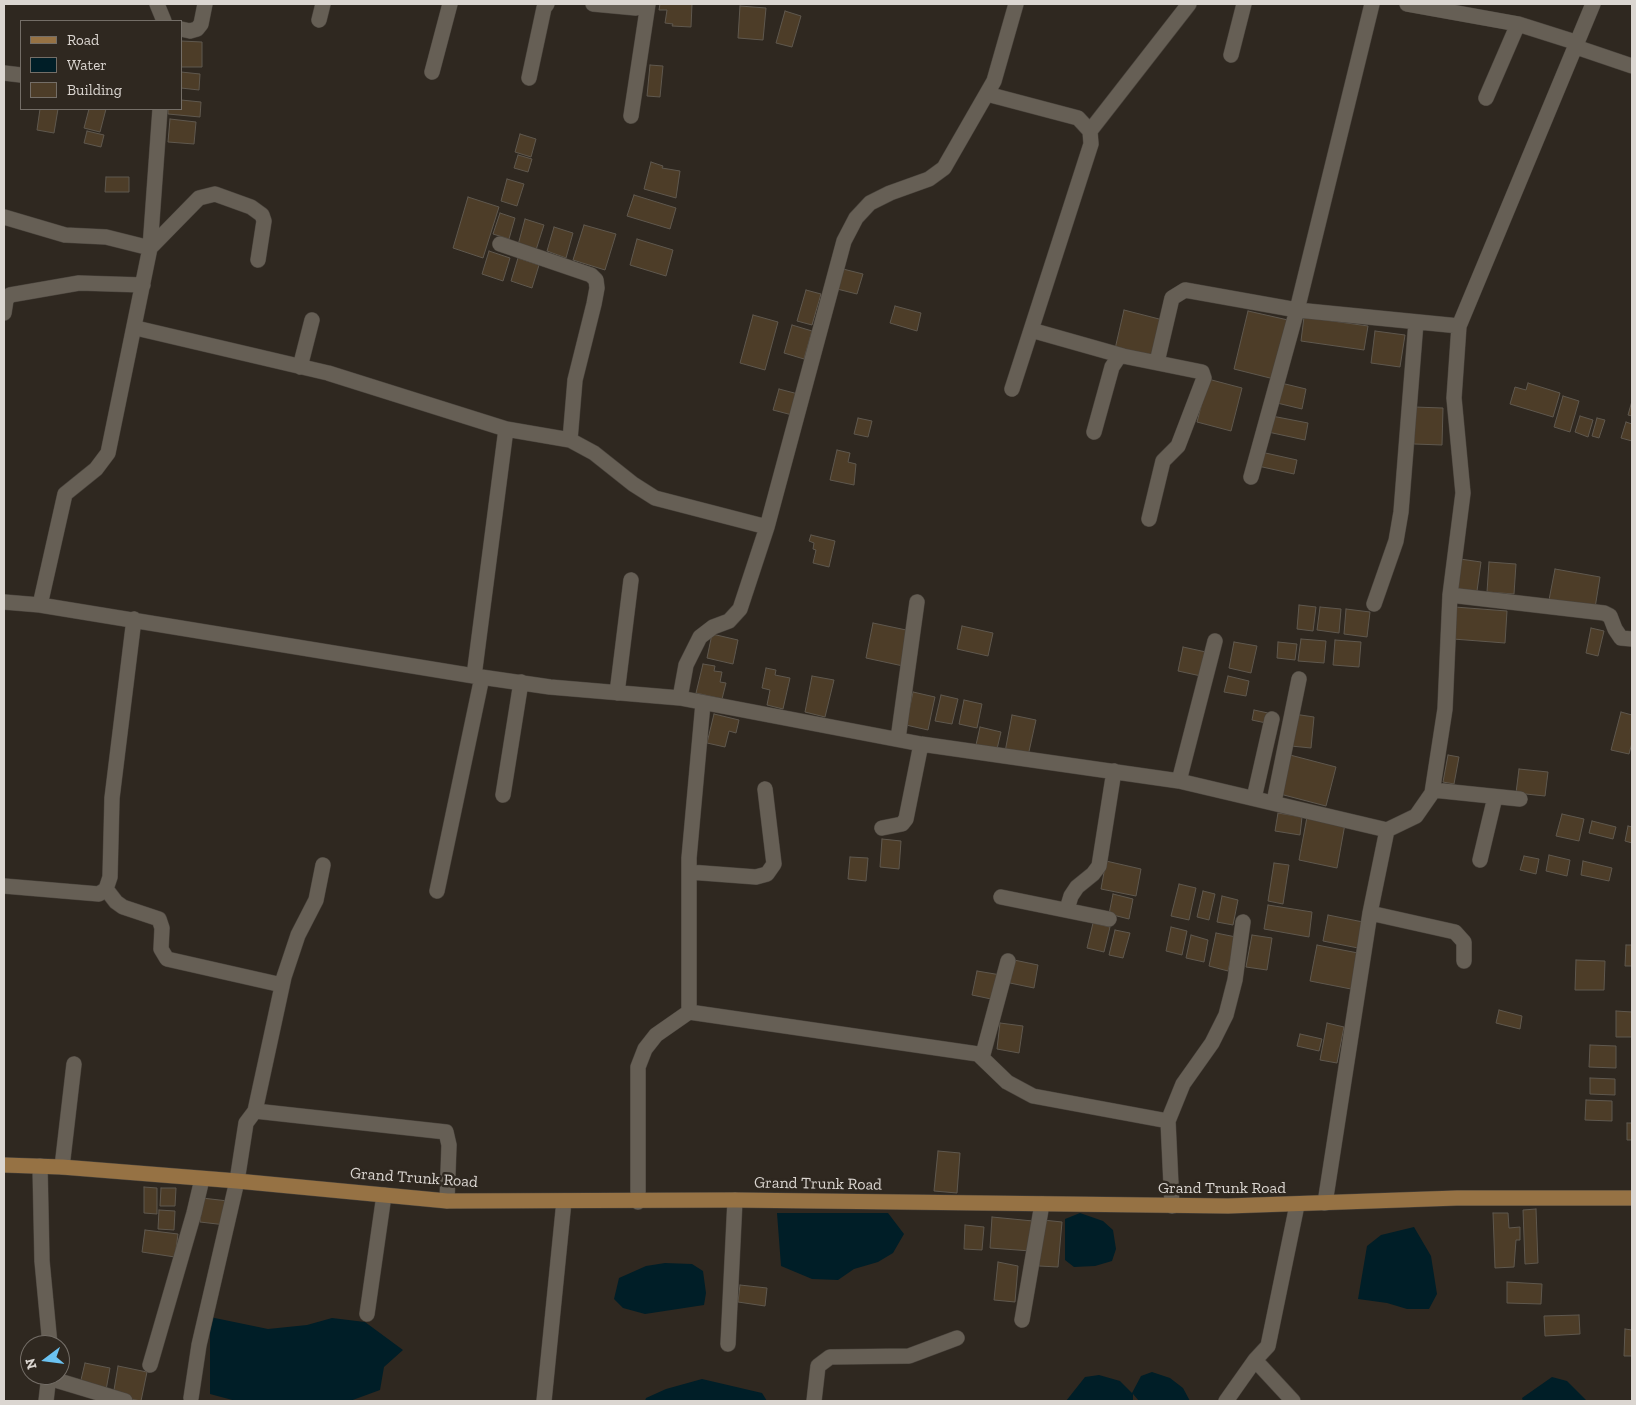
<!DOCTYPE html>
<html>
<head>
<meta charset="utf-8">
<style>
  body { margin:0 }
  #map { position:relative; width:1636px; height:1405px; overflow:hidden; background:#2f2820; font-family:"Zilla Slab",serif }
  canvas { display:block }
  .frame { position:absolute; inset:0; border:5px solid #dbd6d1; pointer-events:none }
  .legend { position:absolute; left:20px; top:20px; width:162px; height:90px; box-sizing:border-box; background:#2f2820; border:1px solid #746e67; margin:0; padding:6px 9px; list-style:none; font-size:15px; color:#dbd6d1 }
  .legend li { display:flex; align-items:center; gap:10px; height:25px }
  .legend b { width:25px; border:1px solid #746e67 }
  .north { position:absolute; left:20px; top:1335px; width:50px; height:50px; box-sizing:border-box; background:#2f2820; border:1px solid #746e67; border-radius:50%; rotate:255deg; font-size:14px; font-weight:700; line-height:20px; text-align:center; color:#dbd6d1 }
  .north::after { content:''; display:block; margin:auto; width:18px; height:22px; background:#6bc3f2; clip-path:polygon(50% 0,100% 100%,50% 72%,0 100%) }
</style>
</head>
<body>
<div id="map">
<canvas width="1636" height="1405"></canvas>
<div class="frame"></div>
<ul class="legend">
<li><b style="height:6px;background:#967244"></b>Road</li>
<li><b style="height:14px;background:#001e27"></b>Water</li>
<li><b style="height:14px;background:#4d3d28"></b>Building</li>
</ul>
<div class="north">N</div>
</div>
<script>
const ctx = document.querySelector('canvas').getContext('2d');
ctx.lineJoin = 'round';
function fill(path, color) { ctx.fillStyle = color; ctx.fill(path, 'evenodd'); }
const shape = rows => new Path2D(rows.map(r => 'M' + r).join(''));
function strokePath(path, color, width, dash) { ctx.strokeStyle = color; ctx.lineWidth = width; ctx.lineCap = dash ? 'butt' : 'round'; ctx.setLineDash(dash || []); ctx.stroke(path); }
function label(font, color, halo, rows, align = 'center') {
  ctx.font = font + ' "Zilla Slab",serif'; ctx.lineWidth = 5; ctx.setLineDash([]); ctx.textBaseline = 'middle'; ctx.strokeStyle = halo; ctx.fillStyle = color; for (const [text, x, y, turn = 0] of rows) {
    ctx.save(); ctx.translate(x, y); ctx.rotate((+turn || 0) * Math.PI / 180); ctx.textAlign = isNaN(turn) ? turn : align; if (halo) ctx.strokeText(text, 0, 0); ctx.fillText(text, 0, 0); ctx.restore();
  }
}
const water = shape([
  [777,1213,888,1213,904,1234,893,1253,878,1262,854,1269,838,1280,812,1279,781,1266],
  [1080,1213,1103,1221,1113,1230,1116,1249,1112,1261,1095,1266,1074,1267,1065,1260,1065,1219],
  [1414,1227,1431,1256,1437,1294,1429,1309,1407,1309,1387,1303,1358,1299,1367,1246,1381,1235],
  [665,1263,692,1264,703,1271,706,1293,704,1305,645,1314,623,1308,614,1299,619,1278,646,1266],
  [210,1317,268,1329,307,1325,332,1318,365,1322,403,1350,384,1367,380,1390,350,1401,236,1401,210,1394],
  [1152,1372,1170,1378,1183,1388,1190,1401,1139,1401,1133,1394,1133,1401,1066,1401,1085,1377,1099,1375,1120,1381,1132,1393,1141,1376],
  [1552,1377,1567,1381,1587,1401,1523,1401,1522,1398],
  [702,1379,762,1393,767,1401,645,1401,646,1398,666,1389]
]);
const building = shape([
  [660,4,692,4,691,27,672,26,673,24,665,23,667,10,659,10,660,4],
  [740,6,766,8,763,40,738,38,740,6],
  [785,11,801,16,792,47,776,43,785,11],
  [181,41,202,42,202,67,181,67,181,41],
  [650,65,663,66,660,97,647,96,650,65],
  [181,72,200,74,199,90,181,88,181,72],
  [181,100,201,102,200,117,168,114,168,109,181,109,181,100],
  [40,109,58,109,54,133,37,130,40,109],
  [89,109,106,109,100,132,84,128,89,109],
  [170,119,196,122,194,144,168,142,170,119],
  [87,131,104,135,101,147,84,143,87,131],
  [520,134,536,139,531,157,515,152,520,134],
  [518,155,532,159,528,172,514,168,518,155],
  [651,162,663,166,662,168,680,171,676,198,644,189,651,162],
  [106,177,129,177,129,192,105,192,106,177],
  [507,179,524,184,517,206,501,201,507,179],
  [634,195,676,208,670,229,627,216,634,195],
  [468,197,499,207,483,258,453,248,468,197],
  [500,213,515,218,509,239,493,234,500,213],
  [525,219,544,225,536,250,518,245,525,219],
  [584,225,616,234,605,270,573,260,584,225],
  [554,227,573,233,566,258,547,251,554,227],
  [637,239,673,250,666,276,630,265,637,239],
  [489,251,510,258,503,281,482,274,489,251],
  [518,258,539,265,532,288,511,281,518,258],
  [843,269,863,274,857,294,837,289,843,269],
  [806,290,821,294,812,325,797,321,806,290],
  [895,306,921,313,917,331,890,323,895,306],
  [1124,310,1163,320,1153,358,1115,349,1124,310],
  [1248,311,1288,320,1274,379,1234,369,1248,311],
  [753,315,778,322,765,370,740,363,753,315],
  [1304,317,1368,326,1364,350,1301,341,1304,317],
  [792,325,812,331,804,359,784,353,792,325],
  [1375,331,1405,335,1400,367,1371,363,1375,331],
  [1208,379,1242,388,1231,431,1197,422,1208,379],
  [1281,383,1306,389,1302,409,1277,403,1281,383],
  [1528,383,1560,393,1553,417,1510,404,1515,387,1526,390,1528,383],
  [779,389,802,395,796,416,773,410,779,389],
  [1563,396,1579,401,1570,432,1554,427,1563,396],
  [1632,401,1632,416,1628,415,1632,401],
  [1414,407,1443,408,1442,445,1414,444,1414,407],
  [1272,416,1308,423,1305,440,1268,432,1272,416],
  [1580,416,1593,420,1588,437,1575,432,1580,416],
  [858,418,872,421,868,437,854,434,858,418],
  [1597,418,1605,420,1599,438,1592,436,1597,418],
  [1626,422,1632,424,1632,441,1621,438,1626,422],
  [837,450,850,453,848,462,856,464,854,485,830,480,837,450],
  [1261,452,1297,460,1294,474,1258,466,1261,452],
  [811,535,835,541,829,567,813,563,816,550,813,549,814,543,809,541,811,535],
  [1460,559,1481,562,1477,591,1457,589,1460,559],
  [1489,562,1516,564,1514,594,1487,592,1489,562],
  [1555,569,1600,577,1595,608,1549,600,1555,569],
  [1299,605,1316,607,1313,631,1297,629,1299,605],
  [1320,607,1341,609,1339,633,1317,630,1320,607],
  [1455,607,1507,611,1505,643,1453,639,1455,607],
  [1346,609,1370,612,1367,637,1344,634,1346,609],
  [873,623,911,631,903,666,866,658,873,623],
  [962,626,993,633,988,656,957,649,962,626],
  [1591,628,1604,631,1598,656,1586,653,1591,628],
  [712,634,738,640,733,664,707,658,712,634],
  [1301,639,1326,641,1324,663,1298,661,1301,639],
  [1335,640,1361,642,1359,667,1333,665,1335,640],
  [1234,642,1257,646,1251,673,1229,668,1234,642],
  [1278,642,1297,644,1295,660,1277,658,1278,642],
  [1183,647,1206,652,1201,676,1178,671,1183,647],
  [703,664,715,666,714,671,722,672,720,682,726,683,722,699,696,693,703,664],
  [766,668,776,670,775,675,790,678,783,709,767,705,770,690,762,688,766,668],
  [812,676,834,680,825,717,805,712,812,676],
  [1228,676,1249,681,1246,696,1224,692,1228,676],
  [913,692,935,697,928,730,906,725,913,692],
  [941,695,958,699,952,724,935,721,941,695],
  [964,700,982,704,977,728,959,724,964,700],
  [1254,710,1268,713,1266,723,1252,720,1254,710],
  [1621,712,1632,715,1632,743,1629,754,1611,750,1621,712],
  [714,714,739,720,736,733,729,731,725,747,707,743,714,714],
  [1294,714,1314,717,1311,748,1291,746,1294,714],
  [1012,715,1036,720,1028,756,1005,752,1012,715],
  [980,727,1001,732,997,749,976,745,980,727],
  [1290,755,1336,767,1326,806,1280,794,1290,755],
  [1448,755,1459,757,1454,784,1443,782,1448,755],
  [1519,769,1548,772,1545,796,1516,793,1519,769],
  [1278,813,1302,817,1300,835,1275,831,1278,813],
  [1562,814,1584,819,1579,841,1556,836,1562,814],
  [1307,817,1345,824,1337,868,1299,860,1307,817],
  [1592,821,1616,827,1613,839,1589,833,1592,821],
  [1628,826,1632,827,1632,843,1625,841,1628,826],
  [882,839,901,841,899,869,880,867,882,839],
  [1549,855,1570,860,1567,876,1546,871,1549,855],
  [1524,856,1539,859,1536,874,1520,870,1524,856],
  [850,857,868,858,866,881,848,879,850,857],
  [1106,861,1141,869,1136,896,1101,889,1106,861],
  [1583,861,1612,868,1609,881,1581,875,1583,861],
  [1274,863,1289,865,1283,904,1268,901,1274,863],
  [1179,884,1196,888,1189,920,1171,916,1179,884],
  [1203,891,1215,894,1209,920,1197,917,1203,891],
  [1113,894,1133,899,1129,919,1109,914,1113,894],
  [1222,896,1238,900,1233,925,1217,922,1222,896],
  [1268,905,1312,912,1309,937,1264,929,1268,905],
  [1328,915,1363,922,1358,948,1323,941,1328,915],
  [1093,923,1110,927,1104,952,1087,948,1093,923],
  [1171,927,1187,931,1182,955,1166,951,1171,927],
  [1115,930,1130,933,1123,958,1109,955,1115,930],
  [1216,933,1236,937,1228,971,1209,966,1216,933],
  [1191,935,1208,940,1204,962,1186,958,1191,935],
  [1252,935,1272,938,1267,970,1246,967,1252,935],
  [1317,945,1358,953,1351,989,1310,981,1317,945],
  [1626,945,1632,945,1632,966,1625,966,1626,945],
  [1014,960,1038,965,1034,988,1010,983,1014,960],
  [1576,960,1605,961,1604,990,1575,990,1576,960],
  [977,971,1001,975,996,1000,972,995,977,971],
  [1499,1010,1522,1016,1520,1029,1496,1023,1499,1010],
  [1616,1011,1632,1012,1632,1037,1616,1037,1616,1011],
  [1000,1023,1023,1026,1019,1053,997,1049,1000,1023],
  [1327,1023,1344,1027,1337,1063,1320,1060,1327,1023],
  [1300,1034,1322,1039,1319,1051,1297,1046,1300,1034],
  [1590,1045,1616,1046,1616,1068,1589,1067,1590,1045],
  [1590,1078,1615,1079,1615,1095,1590,1094,1590,1078],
  [1586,1100,1612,1101,1612,1121,1585,1120,1586,1100],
  [1627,1123,1632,1123,1632,1140,1627,1140,1627,1123],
  [938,1151,960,1153,957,1193,934,1191,938,1151],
  [144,1187,157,1188,157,1214,144,1213,144,1187],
  [161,1188,176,1188,175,1206,160,1206,161,1188],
  [202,1198,228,1201,226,1225,200,1222,202,1198],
  [1536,1209,1538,1263,1525,1264,1523,1210,1536,1209],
  [159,1210,175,1211,174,1230,158,1229,159,1210],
  [1493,1213,1508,1213,1509,1228,1520,1227,1520,1240,1516,1240,1514,1267,1495,1268,1493,1213],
  [992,1217,1033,1221,1031,1251,990,1248,992,1217],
  [1043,1220,1062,1222,1058,1267,1039,1266,1043,1220],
  [965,1225,984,1227,982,1250,964,1249,965,1225],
  [145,1230,178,1234,175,1257,142,1252,145,1230],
  [998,1262,1018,1266,1015,1302,994,1300,998,1262],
  [1507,1282,1542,1284,1541,1304,1507,1303,1507,1282],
  [740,1285,767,1288,765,1306,738,1302,740,1285],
  [1579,1315,1580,1334,1545,1336,1544,1316,1579,1315],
  [1625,1329,1632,1330,1632,1356,1624,1356,1625,1329],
  [85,1363,110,1368,106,1390,80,1384,85,1363],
  [118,1366,147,1372,141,1401,113,1396,118,1366]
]);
const minor = shape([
  [157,4,164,21],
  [593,4,636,8,645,4],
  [1407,4,1518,24,1578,43],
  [319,20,323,4],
  [181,29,190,31,197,29,201,24,205,4],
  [1576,47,1632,66],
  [1231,55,1244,4],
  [432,72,450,4],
  [4,73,21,75],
  [529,78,544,8,547,4],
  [987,94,1078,118,1090,131,1091,144,1012,389],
  [1486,98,1518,24],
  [160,109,150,248,108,453,96,469,65,494,40,605,474,676,550,687,680,698,921,744,1179,781,1387,830],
  [631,116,648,4],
  [1090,131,1189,4],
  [4,217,65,235,106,237,150,248,199,198,215,194,251,207,262,215,264,221,258,260],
  [500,244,591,275,596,280,597,288,594,304,575,380,570,440],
  [4,313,6,300,10,295,79,283,143,285],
  [136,328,328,373,506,429,570,440,594,453,633,484,655,498,767,527],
  [1031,330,1123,356],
  [1157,362,1172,298,1185,290,1297,310,1459,326],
  [300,367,312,320],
  [1094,432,1112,367,1118,358,1123,356,1202,372,1204,378,1178,446,1163,461,1149,519],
  [1251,477,1297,310,1372,4],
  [1450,595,1604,613,1610,616,1615,629,1621,638,1632,639],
  [4,602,40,605],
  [1374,604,1396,541,1401,512,1416,322],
  [474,676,506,429],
  [617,693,631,580],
  [680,698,686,665,700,637,713,627,729,621,740,609,767,527,844,241,856,218,870,203,890,193,929,179,944,168,994,81,1016,4],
  [898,739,917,602],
  [1179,781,1215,641],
  [1433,790,1520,799],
  [503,795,521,682],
  [1254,798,1272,719],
  [1274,802,1299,679],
  [882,828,902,824,906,819,921,744],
  [1480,860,1495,797],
  [689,872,756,877,767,874,774,864,765,789],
  [4,886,99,894,106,889,110,877,112,798,134,619],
  [106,889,116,902,123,907,159,919,162,928,161,949,167,959,282,985],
  [437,891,482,677],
  [1001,897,1109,919],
  [1067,909,1071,896,1077,887,1093,874,1099,866,1114,771],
  [1370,913,1455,932,1464,942,1464,961],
  [689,1012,689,858,703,703],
  [982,1058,1008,961],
  [255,1111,446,1132,449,1145,447,1201],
  [40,1166,42,1261,50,1345],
  [62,1167,74,1064],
  [638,1202,638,1067,645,1049,656,1035,689,1012,978,1054,1007,1082,1033,1096,1168,1121],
  [1325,1203,1370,913,1387,830,1416,816,1432,793,1445,709,1450,595,1463,493,1454,398,1459,326,1593,4],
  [1172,1206,1168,1121,1183,1084,1212,1043,1226,1015,1235,980,1243,922],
  [367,1314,384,1195],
  [1022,1320,1042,1204],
  [728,1344,735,1200],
  [1255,1360,1293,1401],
  [150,1365,194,1213,202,1179],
  [49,1378,125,1401],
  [191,1398,199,1345,237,1181,246,1123,255,1111,284,977,298,935,316,900,323,865],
  [46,1401,49,1375],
  [544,1401,564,1201],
  [814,1401,818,1366,830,1357,909,1356,957,1338],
  [1226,1401,1255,1360,1268,1346,1297,1205]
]);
const major = shape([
  [4,1165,62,1167,237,1181,447,1201,735,1200,1228,1206,1457,1198,1632,1198]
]);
const streetNames = [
  ["Grand Trunk Road",414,1178,4],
  ["Grand Trunk Road",818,1184,1],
  ["Grand Trunk Road",1222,1188]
];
fill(water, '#001e27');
fill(building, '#4d3d28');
strokePath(building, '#5f584e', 1);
strokePath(minor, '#4a443d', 16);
strokePath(major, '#4a443d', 16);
strokePath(minor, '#665f55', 15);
strokePath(major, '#967244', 15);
label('16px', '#dbd6d1', '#2f2820', streetNames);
</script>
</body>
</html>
